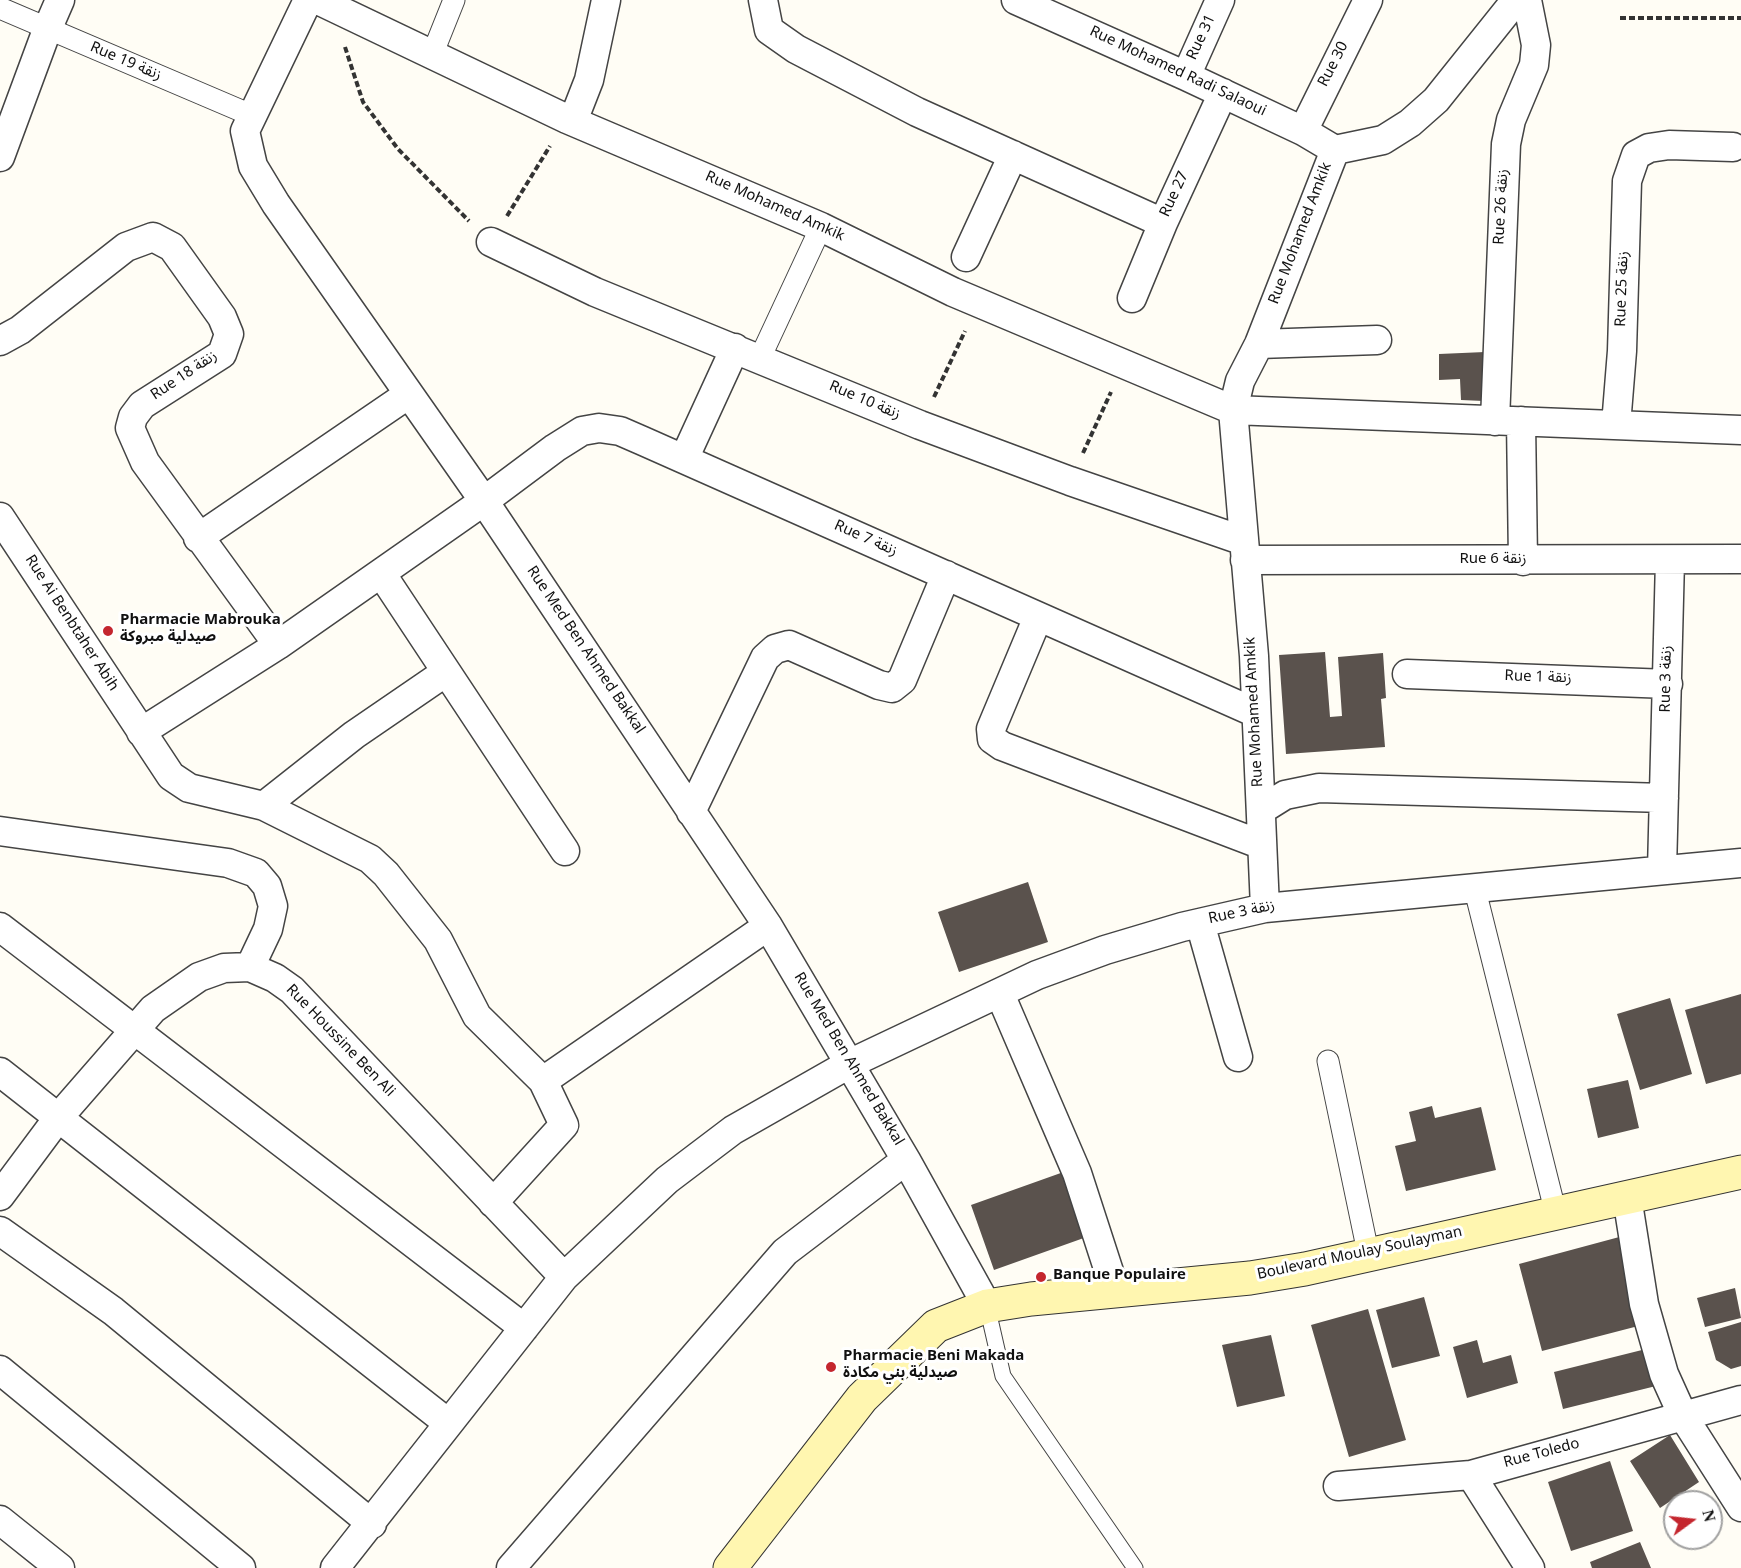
<!DOCTYPE html>
<html>
<head>
<meta charset="utf-8">
<style>
  body { margin:0 }
  #map { position:relative; width:1741px; height:1568px; overflow:hidden; background:#fffdf5; font-family:Georgia,serif }
  canvas { display:block }
  .north { position:absolute; left:1663px; top:1490px; width:60px; height:60px; box-sizing:border-box; background:#fff; border:2px solid #a0a0a0; border-radius:50%; rotate:75deg; font-size:16px; font-weight:700; line-height:24px; text-align:center; color:#111 }
  .north::after { content:''; display:block; margin:auto; width:21px; height:27px; background:#c4262e; clip-path:polygon(50% 0,100% 100%,50% 72%,0 100%) }
</style>
</head>
<body>
<div id="map">
<canvas width="1741" height="1568"></canvas>
<div class="north">N</div>
</div>
<script>
const ctx = document.querySelector('canvas').getContext('2d');
ctx.lineJoin = 'round';
function fill(path, color) { ctx.fillStyle = color; ctx.fill(path, 'evenodd'); }
const shape = rows => new Path2D(rows.map(r => 'M' + r).join(''));
function strokePath(path, color, width, dash) { ctx.strokeStyle = color; ctx.lineWidth = width; ctx.lineCap = dash ? 'butt' : 'round'; ctx.setLineDash(dash || []); ctx.stroke(path); }
function label(font, color, halo, rows, align = 'center') {
  ctx.font = font + ' Georgia,"Noto Sans Arabic",serif'; ctx.lineWidth = 6; ctx.setLineDash([]); ctx.textBaseline = 'middle'; ctx.strokeStyle = halo; ctx.fillStyle = color; for (const [text, x, y, turn = 0] of rows) {
    ctx.save(); ctx.translate(x, y); ctx.rotate((+turn || 0) * Math.PI / 180); ctx.textAlign = isNaN(turn) ? turn : align; if (halo) ctx.strokeText(text, 0, 0); ctx.fillText(text, 0, 0); ctx.restore();
  }
}
const building = shape([
  [1485,352,1484,401,1461,400,1460,379,1439,380,1439,354],
  [1325,652,1330,717,1342,716,1338,657,1383,653,1386,698,1381,699,1385,747,1286,754,1279,655],
  [1028,882,1048,942,959,972,938,912],
  [1741,994,1741,1074,1706,1084,1685,1010],
  [1670,998,1692,1074,1640,1090,1617,1014],
  [1628,1080,1639,1128,1598,1138,1587,1089],
  [1432,1106,1435,1118,1481,1107,1496,1170,1406,1191,1395,1146,1416,1141,1409,1112],
  [1072,1169,1095,1234,994,1270,971,1205],
  [1623,1236,1646,1324,1542,1351,1519,1264],
  [1735,1288,1741,1318,1705,1327,1697,1298],
  [1424,1297,1440,1356,1392,1368,1376,1310],
  [1368,1309,1406,1440,1349,1457,1311,1325],
  [1741,1322,1741,1366,1731,1369,1716,1360,1708,1332],
  [1271,1335,1285,1396,1237,1407,1222,1345],
  [1477,1340,1483,1363,1511,1355,1518,1383,1467,1398,1453,1347],
  [1646,1349,1656,1386,1563,1409,1554,1372],
  [1670,1435,1699,1482,1660,1508,1630,1461],
  [1610,1461,1633,1531,1571,1551,1548,1482],
  [1640,1542,1651,1568,1592,1568,1590,1562]
]);
const path = shape([
  [1620,18,1741,18],
  [345,47,363,102,398,149,469,221],
  [507,216,550,146],
  [934,397,965,331],
  [1083,453,1111,392]
]);
const service = shape([
  [987,1306,1003,1376,1135,1568]
]);
const pedestrian = shape([
  [0,8,251,115],
  [432,55,454,0],
  [760,358,821,227],
  [1474,886,1556,1214],
  [1328,1061,1369,1257]
]);
const minor = shape([
  [308,0,245,131,253,166,276,204,484,501,768,926,906,1160,987,1306],
  [318,0,567,119,821,227,953,292,1233,410,1741,430],
  [763,0,769,30,796,49,917,112,1163,223],
  [1016,0,1186,76,1303,131,1335,150],
  [1186,76,1220,0],
  [573,121,589,80,606,0],
  [1303,131,1368,0],
  [1335,150,1383,140,1410,123,1436,100,1516,0],
  [0,157,47,30,60,0],
  [491,242,595,292,920,425,1070,481,1244,541],
  [966,257,1013,155],
  [1132,298,1163,223,1223,93],
  [0,341,20,330,126,247,153,237,172,247,222,317,229,334,222,354,142,405,133,417,130,428,145,462,278,645],
  [1259,344,1377,340],
  [1495,421,1506,144,1511,120,1534,65,1536,45,1527,0],
  [1521,421,1523,561],
  [1616,425,1622,351,1627,181,1636,155,1649,148,1669,145,1733,147],
  [684,459,735,348],
  [0,517,171,776,189,788,264,806,370,859,386,874,438,940,477,1016,543,1081,564,1125,493,1203],
  [198,538,409,394],
  [1245,560,1741,559],
  [381,573,565,851],
  [1038,617,991,729,992,739,1002,746,1262,845],
  [1407,674,1668,684],
  [141,732,278,645,484,501,555,448,582,431,599,428,620,431,643,441,1256,713],
  [264,806,354,735,446,672],
  [1261,810,1285,795,1319,788,1664,798],
  [691,812,765,658,775,649,789,645,879,685,892,688,902,680,946,575],
  [0,831,228,863,256,873,267,886,273,906,268,929,250,967],
  [1662,870,1670,560],
  [1265,908,1254,656,1233,410,1240,381,1259,344,1335,150],
  [1200,923,1238,1057],
  [0,927,524,1328],
  [1000,994,1077,1173,1115,1290],
  [0,1072,448,1423],
  [543,1081,768,926],
  [0,1196,58,1118,153,1009,199,977,224,968,250,967,275,978,292,990,564,1277],
  [1627,1197,1644,1304,1664,1374,1683,1416,1741,1507],
  [0,1231,113,1311,372,1524],
  [0,1370,241,1568],
  [1471,1475,1530,1568],
  [1338,1486,1471,1475,1741,1400],
  [0,1520,60,1568],
  [335,1568,564,1277,667,1180,733,1130,849,1064,1037,975,1105,950,1182,927,1265,908,1741,863],
  [511,1568,785,1252,906,1160]
]);
const secondary = shape([
  [730,1568,862,1398,936,1326,987,1306,1031,1299,1250,1278,1305,1269,1741,1172]
]);
const markers = [
  [108,631,6,"#c4262e"],
  [1041,1277,6,"#c4262e"],
  [831,1367,6,"#c4262e"]
];
const streetNames = [
  ["Rue 31",1203,38,-65],
  ["Rue 19 زنقة",125,63,23],
  ["Rue 30",1335,65,-63],
  ["Rue Mohamed Radi Salaoui",1177,73,25],
  ["Rue 27",1176,195,-65],
  ["Rue 26 زنقة",1503,207,-87],
  ["Rue Mohamed Amkik",774,208,24],
  ["Rue Mohamed Amkik",1302,234,-69],
  ["Rue 25 زنقة",1624,289,-88],
  ["Rue 18 زنقة",185,377,-34],
  ["Rue 10 زنقة",864,402,23],
  ["Rue 7 زنقة",865,540,24],
  ["Rue 6 زنقة",1493,561],
  ["Rue Ai Benbtaher Abih",70,624,57],
  ["Rue Med Ben Ahmed Bakkal",584,651,56],
  ["Rue 1 زنقة",1538,679,2],
  ["Rue 3 زنقة",1668,679,-89],
  ["Rue Mohamed Amkik",1256,712,-93],
  ["Rue 3 زنقة",1242,914,-12],
  ["Rue Houssine Ben Ali",339,1042,46],
  ["Rue Med Ben Ahmed Bakkal",847,1060,59],
  ["Boulevard Moulay Soulayman",1360,1255,-12],
  ["Rue Toledo",1542,1455,-15]
];
const poiNames = [
  ["Pharmacie Mabrouka",120,622],
  ["صيدلية مبروكة",120,639],
  ["Banque Populaire",1053,1277],
  ["Pharmacie Beni Makada",843,1358],
  ["صيدلية بني مكادة",843,1375]
];
fill(building, '#5a524d');
strokePath(service, '#444', 17);
strokePath(pedestrian, '#444', 23);
strokePath(minor, '#444', 31);
strokePath(secondary, '#333', 35);
strokePath(path, '#333', 4, [6, 3]);
strokePath(service, '#fff', 15);
strokePath(pedestrian, '#fff', 21);
strokePath(minor, '#fff', 28);
strokePath(secondary, '#fff6b0', 33);
for (const [x, y, r, color] of markers) { const dot = new Path2D(); dot.arc(x, y, r, 0, 2 * Math.PI); ctx.fillStyle = color; ctx.fill(dot); strokePath(dot, '#fff', 2); }
label('15px', '#111', '#fff', streetNames);
label('bold 15px', '#111', '#fff', poiNames, 'left');
</script>
</body>
</html>
